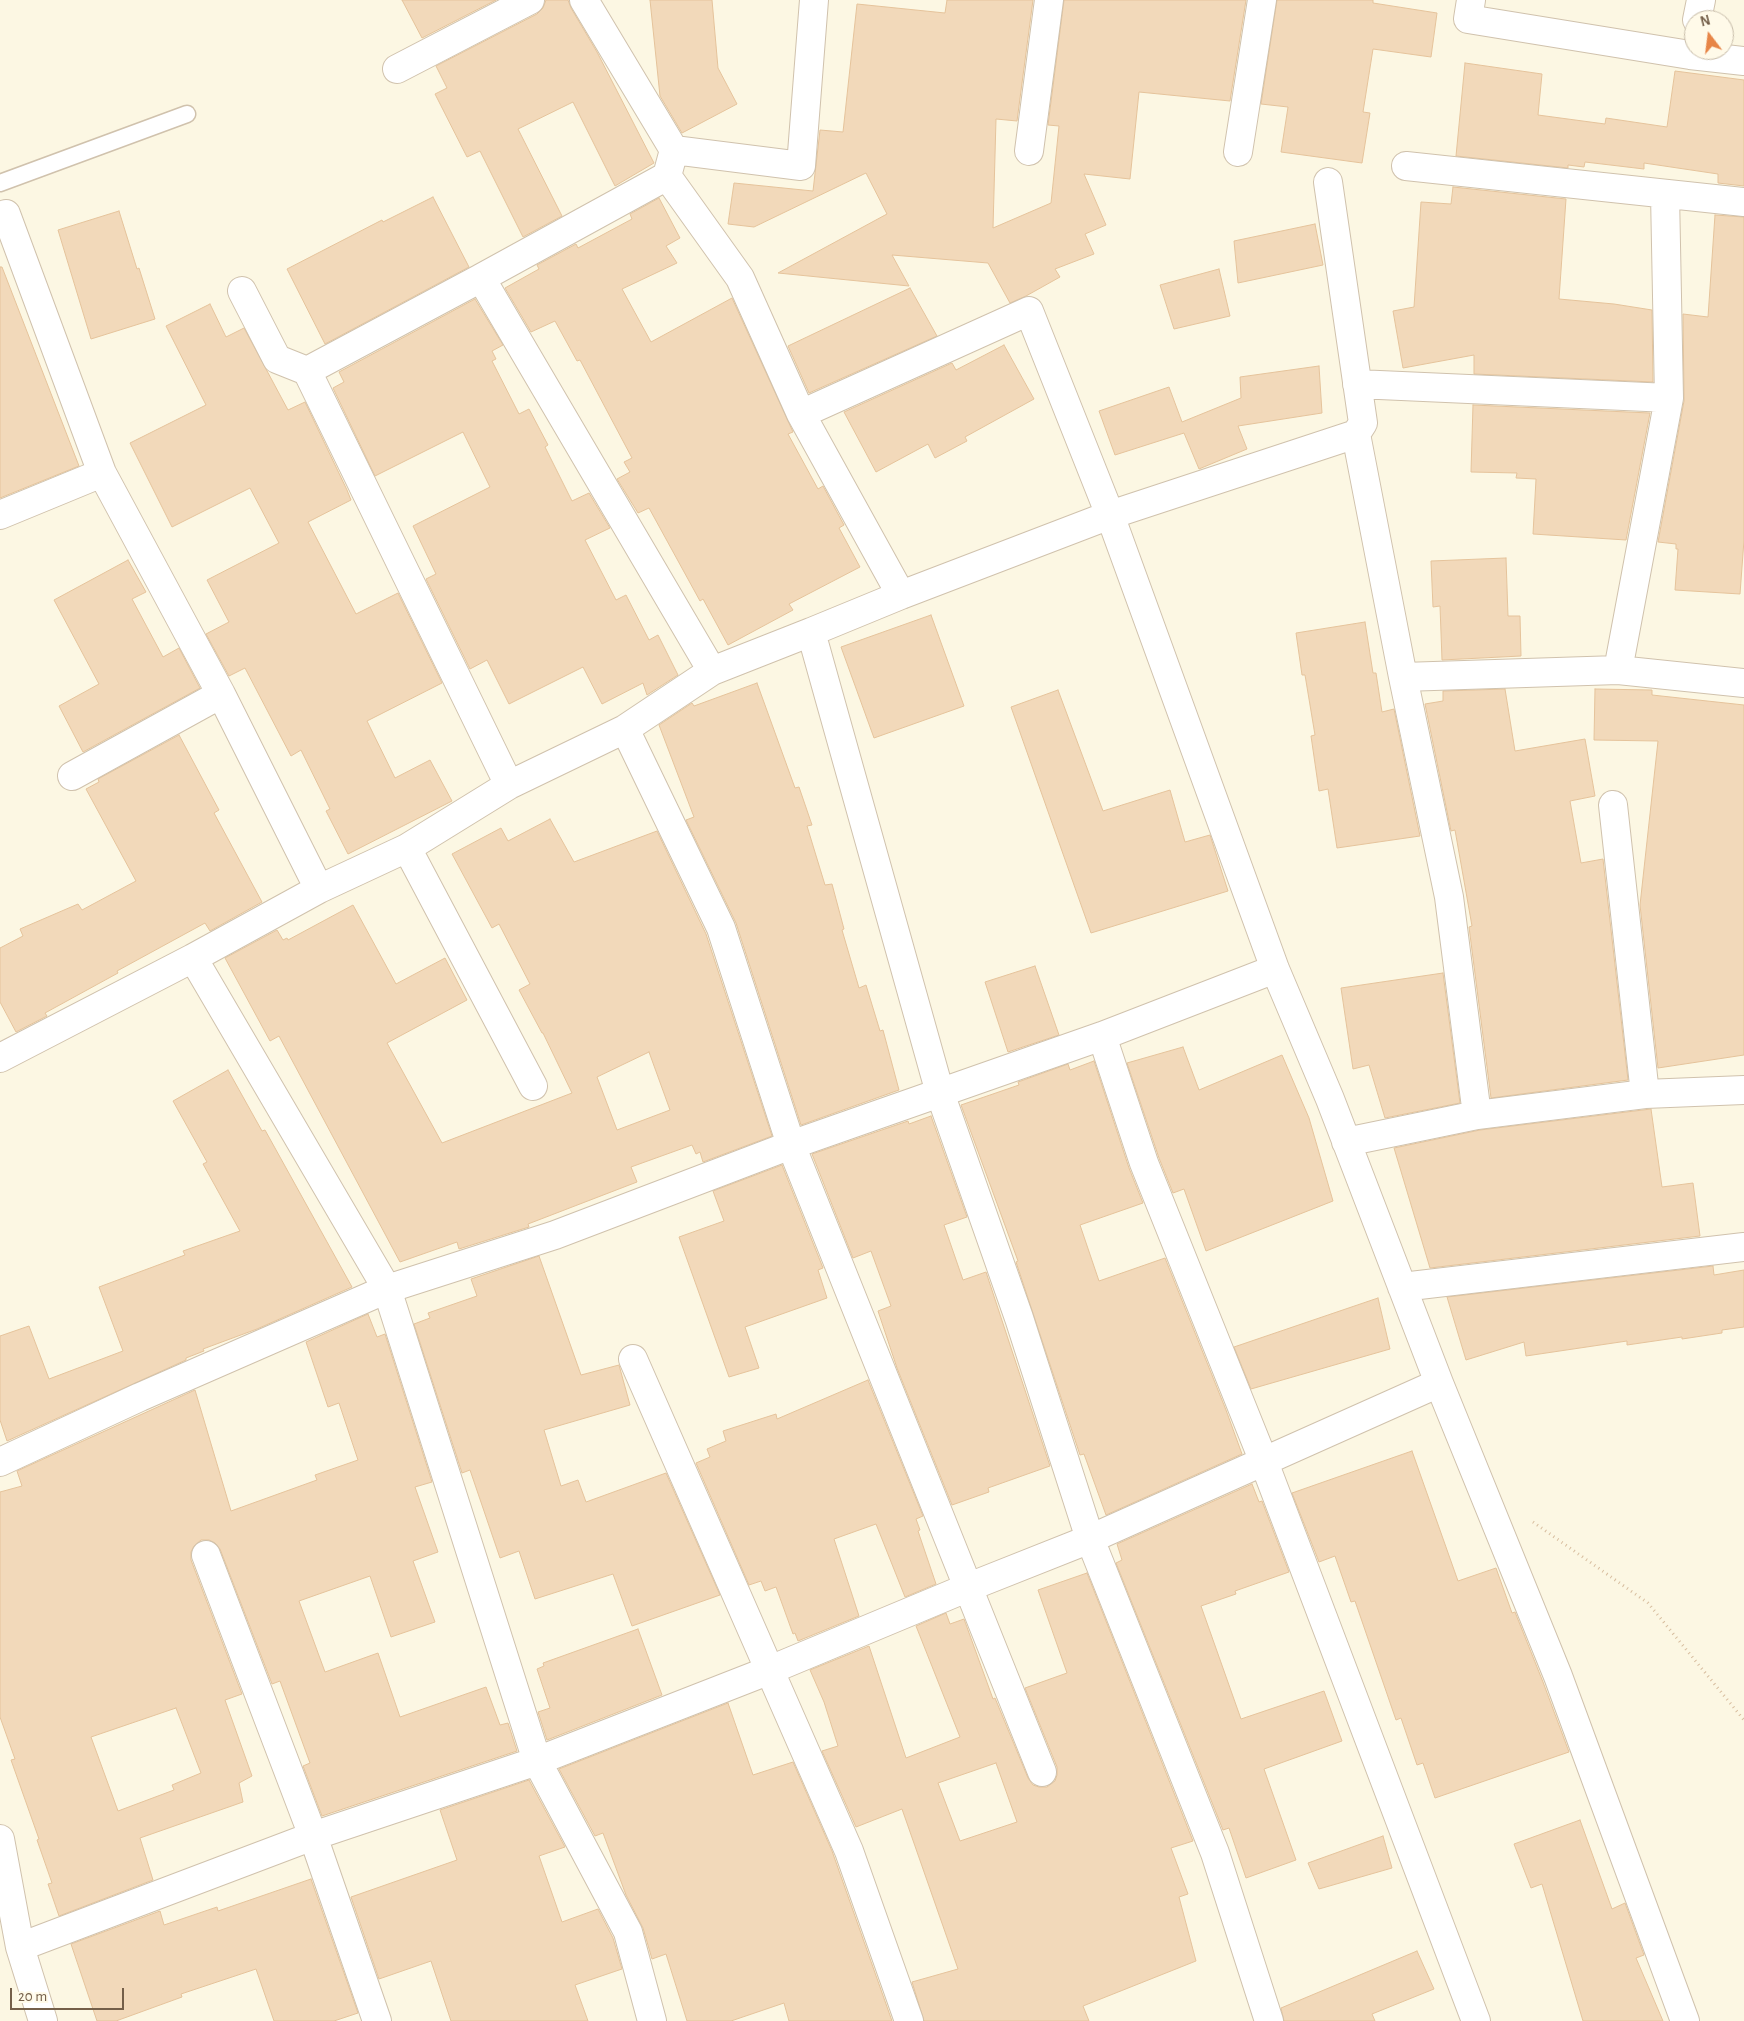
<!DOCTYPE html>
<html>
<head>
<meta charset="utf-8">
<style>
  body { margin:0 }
  #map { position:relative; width:1744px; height:2021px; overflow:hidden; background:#fcf7e3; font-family:"Alegreya Sans",sans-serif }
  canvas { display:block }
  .north { position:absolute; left:1684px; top:10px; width:50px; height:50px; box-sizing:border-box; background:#fffae9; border:1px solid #c7bca9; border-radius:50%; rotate:345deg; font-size:14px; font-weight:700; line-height:20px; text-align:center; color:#745f49 }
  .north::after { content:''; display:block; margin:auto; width:18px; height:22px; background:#e78547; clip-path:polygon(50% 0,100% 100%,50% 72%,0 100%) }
  .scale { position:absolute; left:10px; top:1988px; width:114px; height:22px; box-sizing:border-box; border:2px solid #745f49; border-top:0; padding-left:6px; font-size:15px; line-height:18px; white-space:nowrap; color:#745f49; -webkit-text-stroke:4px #fffae9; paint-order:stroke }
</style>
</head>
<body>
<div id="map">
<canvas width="1744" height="2021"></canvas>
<div class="north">N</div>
<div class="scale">20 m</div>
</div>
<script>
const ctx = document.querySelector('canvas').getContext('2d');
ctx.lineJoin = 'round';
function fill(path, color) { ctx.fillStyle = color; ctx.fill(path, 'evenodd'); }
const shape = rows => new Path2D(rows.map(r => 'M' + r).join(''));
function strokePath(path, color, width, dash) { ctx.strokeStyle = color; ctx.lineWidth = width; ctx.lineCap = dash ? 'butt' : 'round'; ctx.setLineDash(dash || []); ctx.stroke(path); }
const building = shape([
  [402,0,496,0,422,38,402,0],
  [546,0,568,0,571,8,597,52,654,163,615,186,573,102,518,129,562,216,523,237,480,151,467,157,435,94,447,88,436,66,537,14,543,8,546,0],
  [650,0,712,0,718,68,737,104,682,133,660,96,650,0],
  [947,0,1033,0,1017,121,996,119,993,228,1051,203,1059,126,1048,125,1064,0,1246,0,1230,101,1139,92,1130,179,1084,174,1106,225,1085,234,1094,254,1055,269,1060,277,1026,296,1010,303,988,263,892,255,909,286,778,273,887,214,866,173,754,227,728,224,734,183,813,191,820,130,843,132,857,4,945,13,947,0],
  [1277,0,1373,0,1373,3,1437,13,1431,57,1373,49,1363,112,1370,113,1362,163,1281,152,1288,107,1261,104,1277,0],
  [1465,63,1542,74,1538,115,1605,124,1606,118,1667,127,1675,71,1744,80,1744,186,1718,183,1718,174,1644,163,1644,169,1585,162,1584,167,1568,165,1568,168,1456,156,1465,63],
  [1453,187,1566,199,1559,299,1614,304,1652,310,1653,382,1474,374,1474,355,1403,368,1393,311,1414,307,1421,202,1451,204,1453,187],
  [433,197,469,267,325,344,287,269,382,220,383,222,433,197],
  [659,198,680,238,666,246,677,263,622,289,651,342,732,298,793,432,788,434,818,489,823,486,844,525,839,528,860,567,789,604,793,610,728,645,703,599,700,601,649,508,638,513,617,479,630,472,624,462,632,458,580,360,577,361,555,321,531,332,505,288,539,269,537,265,576,244,578,248,632,219,630,214,659,198],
  [119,211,137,269,139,268,155,319,91,339,58,230,119,211],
  [1715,215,1744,217,1744,540,1740,594,1675,590,1678,549,1676,549,1676,544,1658,542,1684,401,1683,314,1708,317,1715,215],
  [1315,224,1323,265,1238,283,1234,241,1315,224],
  [0,267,2,267,79,466,0,498,0,267],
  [1219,269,1230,316,1174,329,1160,285,1219,269],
  [910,288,937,336,809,393,788,346,910,288],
  [475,299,503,345,492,351,496,359,492,361,519,414,529,409,548,445,545,447,572,501,589,493,610,528,585,540,616,600,626,595,649,640,658,635,678,675,647,695,643,683,602,704,583,667,509,704,487,660,470,669,426,579,436,574,413,526,490,487,463,432,375,476,333,388,344,382,339,372,475,299],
  [210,304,226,337,244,328,288,410,305,402,347,490,351,500,308,522,356,614,398,593,442,683,367,721,395,778,430,760,452,801,348,854,326,811,330,809,301,750,291,756,245,668,229,676,206,634,229,622,207,580,279,543,250,488,172,527,130,443,206,405,166,326,210,304],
  [1004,345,1034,399,965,437,967,441,935,458,928,444,876,472,844,412,952,363,956,370,1004,345],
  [1319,366,1322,413,1238,426,1247,449,1199,469,1184,433,1115,455,1099,411,1169,387,1182,422,1241,398,1240,377,1319,366],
  [1473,405,1650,413,1626,540,1533,534,1536,479,1516,478,1517,473,1471,472,1473,405],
  [1506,558,1508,616,1520,616,1521,656,1442,660,1440,606,1433,607,1431,561,1506,558],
  [128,560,146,592,132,599,163,657,179,648,200,688,83,752,59,706,99,684,54,600,128,560],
  [931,615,964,706,874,738,841,647,931,615],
  [1365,622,1373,673,1376,673,1382,712,1394,709,1420,836,1337,848,1328,789,1319,791,1311,736,1315,735,1305,675,1302,675,1296,633,1365,622],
  [757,683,795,788,799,787,812,825,807,826,825,885,832,884,844,929,842,930,859,988,866,985,880,1031,883,1030,899,1090,801,1125,736,923,686,820,694,817,659,725,692,703,694,706,757,683],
  [1505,689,1515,751,1585,739,1595,796,1570,801,1581,863,1603,859,1628,1080,1491,1098,1469,927,1472,926,1455,830,1451,831,1425,704,1443,701,1443,691,1505,689],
  [1595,689,1652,690,1652,695,1744,705,1744,1055,1658,1068,1640,905,1658,741,1594,740,1595,689],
  [1058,690,1103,811,1170,790,1185,842,1210,835,1228,891,1091,933,1011,707,1058,690],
  [179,735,219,810,214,813,262,902,210,931,205,923,117,971,118,973,45,1013,47,1016,16,1032,0,1002,0,948,23,936,20,929,78,904,82,910,136,881,86,789,99,782,98,779,179,735],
  [550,819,574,862,657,831,706,934,772,1136,703,1162,700,1152,696,1154,692,1145,631,1167,637,1182,528,1224,529,1227,459,1249,457,1242,400,1262,279,1036,270,1041,225,958,277,930,283,940,287,938,288,940,353,905,396,984,445,958,467,1000,387,1043,442,1143,572,1093,543,1033,542,1033,519,990,530,984,499,924,492,928,452,854,501,828,508,841,550,819],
  [649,1052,670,1110,617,1130,597,1077,649,1052],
  [1035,966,1059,1035,1008,1052,985,982,1035,966],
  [1443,973,1460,1103,1385,1118,1369,1065,1353,1069,1341,988,1443,973],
  [1183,1047,1199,1090,1282,1055,1309,1118,1333,1201,1206,1251,1184,1189,1173,1193,1159,1158,1127,1063,1183,1047],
  [1094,1061,1129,1168,1143,1203,1080,1225,1099,1281,1165,1258,1226,1410,1242,1454,1106,1515,1084,1454,1080,1455,1016,1262,1018,1261,961,1105,1019,1085,1018,1082,1068,1064,1070,1070,1094,1061],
  [228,1070,262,1131,265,1130,352,1287,257,1329,203,1349,204,1351,186,1358,186,1360,7,1441,0,1420,0,1336,29,1326,49,1379,123,1351,99,1287,185,1255,183,1251,240,1231,203,1164,207,1162,173,1101,228,1070],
  [1651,1109,1662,1187,1693,1183,1700,1236,1430,1268,1394,1148,1480,1130,1651,1109],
  [931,1116,967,1217,944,1225,963,1280,986,1272,1050,1466,988,1488,989,1492,952,1505,897,1368,878,1311,891,1306,871,1251,853,1258,812,1154,908,1121,909,1124,931,1116],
  [782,1165,823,1268,818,1270,827,1298,745,1327,759,1368,729,1377,679,1237,724,1221,713,1191,782,1165],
  [539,1256,581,1375,619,1365,630,1405,544,1430,561,1486,578,1480,586,1502,666,1473,720,1595,632,1626,613,1574,535,1599,519,1551,500,1558,470,1470,462,1473,414,1324,430,1318,428,1313,477,1296,471,1279,539,1256],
  [1713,1266,1714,1275,1744,1270,1744,1327,1722,1330,1722,1333,1682,1339,1682,1337,1627,1345,1627,1341,1526,1356,1524,1342,1466,1360,1447,1297,1713,1266],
  [1378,1298,1390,1349,1251,1389,1234,1347,1378,1298],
  [368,1314,377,1337,385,1334,432,1482,415,1487,438,1552,413,1561,435,1622,391,1637,370,1576,299,1601,325,1672,378,1653,400,1717,486,1687,500,1725,508,1723,517,1751,322,1816,303,1766,310,1763,280,1681,272,1684,220,1549,215,1543,209,1540,201,1540,194,1546,191,1552,191,1560,242,1694,225,1700,252,1776,239,1783,243,1802,140,1838,153,1880,59,1916,48,1884,52,1883,37,1840,39,1839,11,1760,15,1759,0,1717,0,1492,22,1486,17,1471,195,1390,231,1511,317,1480,315,1475,358,1460,339,1403,328,1407,306,1342,368,1314],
  [176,1708,201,1773,172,1785,174,1790,118,1811,91,1737,176,1708],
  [868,1380,923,1516,916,1519,920,1530,918,1531,936,1584,905,1597,876,1524,834,1539,859,1616,798,1641,795,1633,793,1634,776,1587,765,1591,761,1581,749,1585,696,1463,710,1457,707,1449,726,1441,723,1431,776,1414,777,1419,868,1380],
  [1412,1451,1458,1581,1496,1568,1512,1613,1515,1612,1543,1682,1569,1752,1435,1798,1423,1763,1417,1765,1401,1718,1396,1720,1355,1601,1351,1602,1335,1556,1319,1562,1292,1493,1412,1451],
  [1252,1484,1259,1502,1262,1501,1289,1572,1235,1591,1236,1594,1201,1606,1241,1719,1324,1691,1342,1741,1264,1769,1296,1860,1246,1878,1229,1828,1223,1830,1116,1563,1122,1560,1117,1544,1252,1484],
  [1087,1573,1193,1841,1171,1848,1188,1894,1179,1897,1196,1961,1083,2006,1089,2021,924,2021,912,1982,958,1969,902,1809,856,1827,822,1751,838,1746,824,1702,810,1670,869,1646,906,1758,960,1737,916,1626,946,1613,950,1624,964,1619,993,1699,995,1698,1028,1778,1033,1785,1039,1787,1047,1787,1055,1781,1057,1775,1057,1767,1025,1688,1067,1673,1038,1590,1087,1573],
  [996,1763,1017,1822,960,1841,938,1783,996,1763],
  [638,1629,662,1695,547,1740,538,1712,550,1708,537,1669,544,1666,543,1663,638,1629],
  [728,1703,753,1775,793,1762,832,1851,892,2021,789,2021,784,2003,731,2021,687,2021,666,1954,652,1959,643,1928,626,1895,603,1833,595,1836,559,1769,728,1703],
  [529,1780,565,1847,539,1856,562,1922,598,1909,613,1938,622,1969,575,1985,588,2021,451,2021,431,1961,379,1979,351,1897,457,1860,440,1810,529,1780],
  [1580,1820,1612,1909,1625,1903,1644,1955,1636,1958,1663,2021,1583,2021,1542,1884,1531,1888,1514,1844,1580,1820],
  [1383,1836,1392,1868,1319,1889,1308,1863,1383,1836],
  [311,1879,358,2013,334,2021,274,2021,256,1969,181,1994,182,1997,116,2021,97,2021,71,1944,160,1911,164,1925,217,1907,218,1911,311,1879],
  [1417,1951,1434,1989,1372,2014,1375,2021,1284,2021,1281,2008,1417,1951]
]);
const path = shape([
  [1533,1522,1648,1603,1744,1720]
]);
const service = shape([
  [0,183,187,114]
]);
const minor = shape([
  [584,0,674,150,667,176,481,278,712,671,625,729,509,785,407,848,319,889,193,958,387,1289,537,1761,628,1932,652,2021],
  [1471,0,1468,19,1690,55,1744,61],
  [1697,20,1701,0],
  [397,69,530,0],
  [674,150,801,166,814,0],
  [1029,151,1049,0],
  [1238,152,1262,0],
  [1406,166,1744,202],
  [667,176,740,278,801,414,901,595,811,632],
  [1328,182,1363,423,1356,434,1403,677,1449,897,1477,1115],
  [6,214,102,473,221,694,319,889],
  [481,278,307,371,509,785],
  [242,291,277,359,307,371],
  [1357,384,1669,398],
  [801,414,1029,311,1110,515,901,595],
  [1356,434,1110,515,1275,969,1330,1099,1439,1383,1558,1676,1685,2021],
  [0,515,102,473],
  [1618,670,1669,398,1665,194],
  [712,671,811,632,940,1093,1019,1318,1090,1539,1215,1853,1269,2021],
  [1403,677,1618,670,1744,683],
  [625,729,721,928,791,1145,1042,1772],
  [72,776,221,694],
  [1613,805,1645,1094],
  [407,848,533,1086],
  [1102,1036,1144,1163,1264,1462,1476,2021],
  [0,1058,193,958],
  [1346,1142,1477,1115,1645,1094,1744,1090],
  [1402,1287,1744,1247],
  [633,1359,849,1851,909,2021],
  [0,1462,140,1397,387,1289,555,1235,791,1145,1102,1036,1275,969],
  [206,1555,313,1836,377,2021],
  [0,1839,20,1947,43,2021],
  [20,1947,313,1836,537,1761,770,1670,969,1587,1090,1539,1439,1383]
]);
fill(building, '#f2d9ba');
strokePath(building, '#e5c39b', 1);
strokePath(service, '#d0c2ad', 19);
strokePath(minor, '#d0c2ad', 30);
strokePath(path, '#d7bd9e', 3, [1, 4]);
strokePath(service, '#fff', 16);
strokePath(minor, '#fff', 28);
</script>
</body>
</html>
